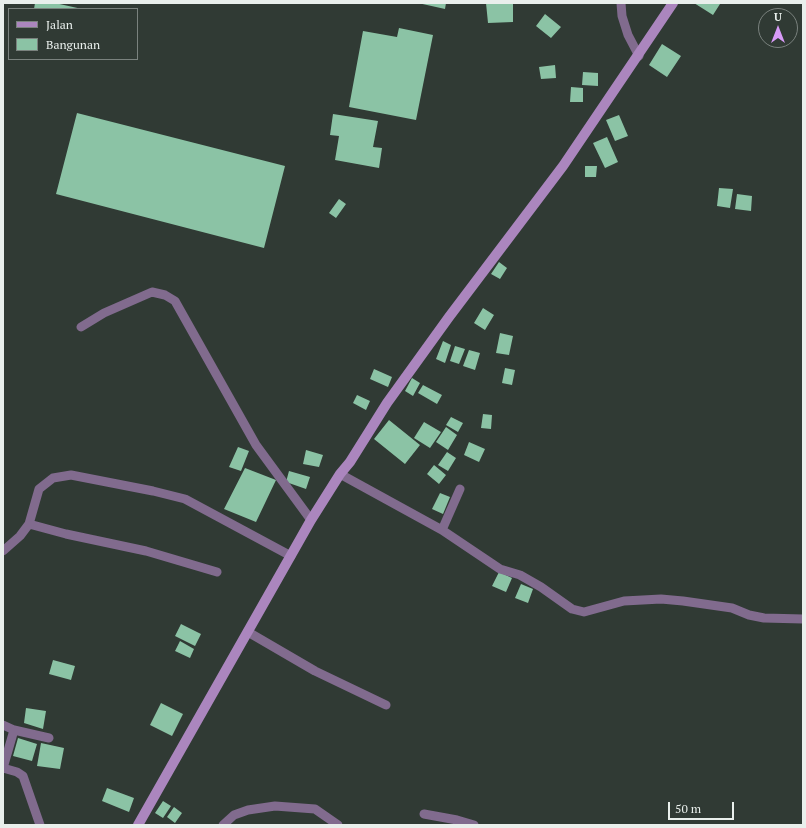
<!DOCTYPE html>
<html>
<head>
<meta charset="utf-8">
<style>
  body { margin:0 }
  #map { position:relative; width:806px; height:828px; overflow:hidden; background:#303a34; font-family:"PT Serif",serif }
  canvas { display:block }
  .frame { position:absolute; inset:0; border:4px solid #e9efec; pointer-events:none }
  .legend { position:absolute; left:8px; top:8px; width:130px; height:52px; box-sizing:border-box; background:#303a34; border:1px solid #7a827e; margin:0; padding:5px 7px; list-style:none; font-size:12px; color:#e9efec }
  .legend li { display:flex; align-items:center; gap:8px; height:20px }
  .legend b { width:20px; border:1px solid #7a827e }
  .north { position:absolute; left:758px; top:8px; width:40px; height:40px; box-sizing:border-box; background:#303a34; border:1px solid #7a827e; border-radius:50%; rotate:0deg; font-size:11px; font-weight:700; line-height:16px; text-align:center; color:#e9efec }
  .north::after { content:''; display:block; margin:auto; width:14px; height:18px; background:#d89af8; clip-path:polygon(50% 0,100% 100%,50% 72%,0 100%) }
  .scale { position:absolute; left:668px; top:802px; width:66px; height:18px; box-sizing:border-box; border:2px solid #e9efec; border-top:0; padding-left:5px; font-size:12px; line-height:14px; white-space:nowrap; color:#e9efec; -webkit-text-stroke:3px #303a34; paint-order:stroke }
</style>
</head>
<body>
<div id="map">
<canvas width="806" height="828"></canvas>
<div class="frame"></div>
<ul class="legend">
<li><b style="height:5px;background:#ab86be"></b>Jalan</li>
<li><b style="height:11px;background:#8bc3a5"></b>Bangunan</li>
</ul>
<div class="north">U</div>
<div class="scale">50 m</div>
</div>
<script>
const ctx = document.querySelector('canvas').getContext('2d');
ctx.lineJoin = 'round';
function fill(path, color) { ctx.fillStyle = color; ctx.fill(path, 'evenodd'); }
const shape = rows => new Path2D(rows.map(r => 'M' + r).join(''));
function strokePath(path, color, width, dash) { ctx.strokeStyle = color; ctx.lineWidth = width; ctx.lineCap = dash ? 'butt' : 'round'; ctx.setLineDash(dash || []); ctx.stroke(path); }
const building = shape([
  [35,3,55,3,82,9,34,9],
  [418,3,446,3,445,9],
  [486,3,513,3,513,22,488,23],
  [694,3,719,3,720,4,713,15],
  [545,14,561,27,551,38,536,26],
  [399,28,433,35,416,120,349,107,363,31,397,37],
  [662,44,681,56,667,77,649,65],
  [555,65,556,78,541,79,539,67],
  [583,72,598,73,598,86,582,85],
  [571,87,583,88,583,102,570,102],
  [77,113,285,166,264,248,56,194],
  [333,114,378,121,373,147,382,148,379,168,335,160,339,136,330,135],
  [619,115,628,136,615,141,606,120],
  [607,137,618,162,605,168,593,143],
  [585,166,597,166,596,177,585,177],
  [719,188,733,189,730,208,717,206],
  [737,194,752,196,751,211,735,209],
  [339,199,346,204,336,218,329,213],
  [499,262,507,268,500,279,491,274],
  [483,308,494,315,485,330,474,323],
  [500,333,513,336,509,355,496,353],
  [443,341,451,345,445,363,436,359],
  [455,346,465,349,459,364,450,361],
  [469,350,480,353,475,370,463,366],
  [505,368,515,370,512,385,502,383],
  [374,369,392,377,388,387,370,379],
  [412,378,420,383,413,396,405,391],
  [423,385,442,395,437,404,418,393],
  [357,395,370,401,366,410,353,403],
  [483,414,492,415,491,429,481,428],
  [451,417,463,423,458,432,446,425],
  [389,420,420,445,405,464,374,439],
  [424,422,441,432,430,448,414,438],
  [446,427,457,435,448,450,436,442],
  [469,442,485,449,479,462,464,455],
  [238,447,249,451,241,471,229,467],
  [306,450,323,455,319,467,303,464],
  [447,452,456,458,448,471,438,465],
  [434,465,446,475,439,484,427,474],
  [245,468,276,480,256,522,224,509],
  [289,471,310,477,306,489,286,482],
  [440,493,450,497,443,514,432,509],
  [499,572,512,578,506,592,492,586],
  [521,584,533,589,528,603,515,598],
  [181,624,201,634,195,646,175,636],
  [180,641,194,649,190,658,175,651],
  [53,660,75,666,71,680,49,674],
  [161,703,183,714,172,736,150,725],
  [26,708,46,711,43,729,24,723],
  [18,738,37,744,32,761,13,756],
  [41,743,64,748,60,769,37,766],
  [107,788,134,798,129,812,102,801],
  [163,801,171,806,163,818,155,813],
  [174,807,182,813,175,823,167,817]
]);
const street = shape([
  [621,3,622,16,628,35,639,56],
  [81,327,104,313,152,292,165,295,175,301,256,445,311,520],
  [340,474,442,530,500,569,520,575,541,587,572,609,584,612,624,601,661,599,683,601,732,608,749,615,764,618,803,619],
  [29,524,66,534,146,551,217,572],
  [442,530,460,489],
  [3,551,20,536,29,524,39,489,53,478,71,475,153,491,185,499,291,556],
  [248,632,315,671,386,705],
  [3,725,14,730,49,738],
  [3,768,17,772,23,776,40,825],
  [3,768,14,730],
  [424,814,457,820,474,825],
  [223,825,234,815,248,810,275,806,315,809,338,825]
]);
const secondary = shape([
  [138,825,311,520,340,474,350,462,387,403,449,317,563,166,673,3]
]);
fill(building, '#8bc3a5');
strokePath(street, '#816b8e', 9);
strokePath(secondary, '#ab86be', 10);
</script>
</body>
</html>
